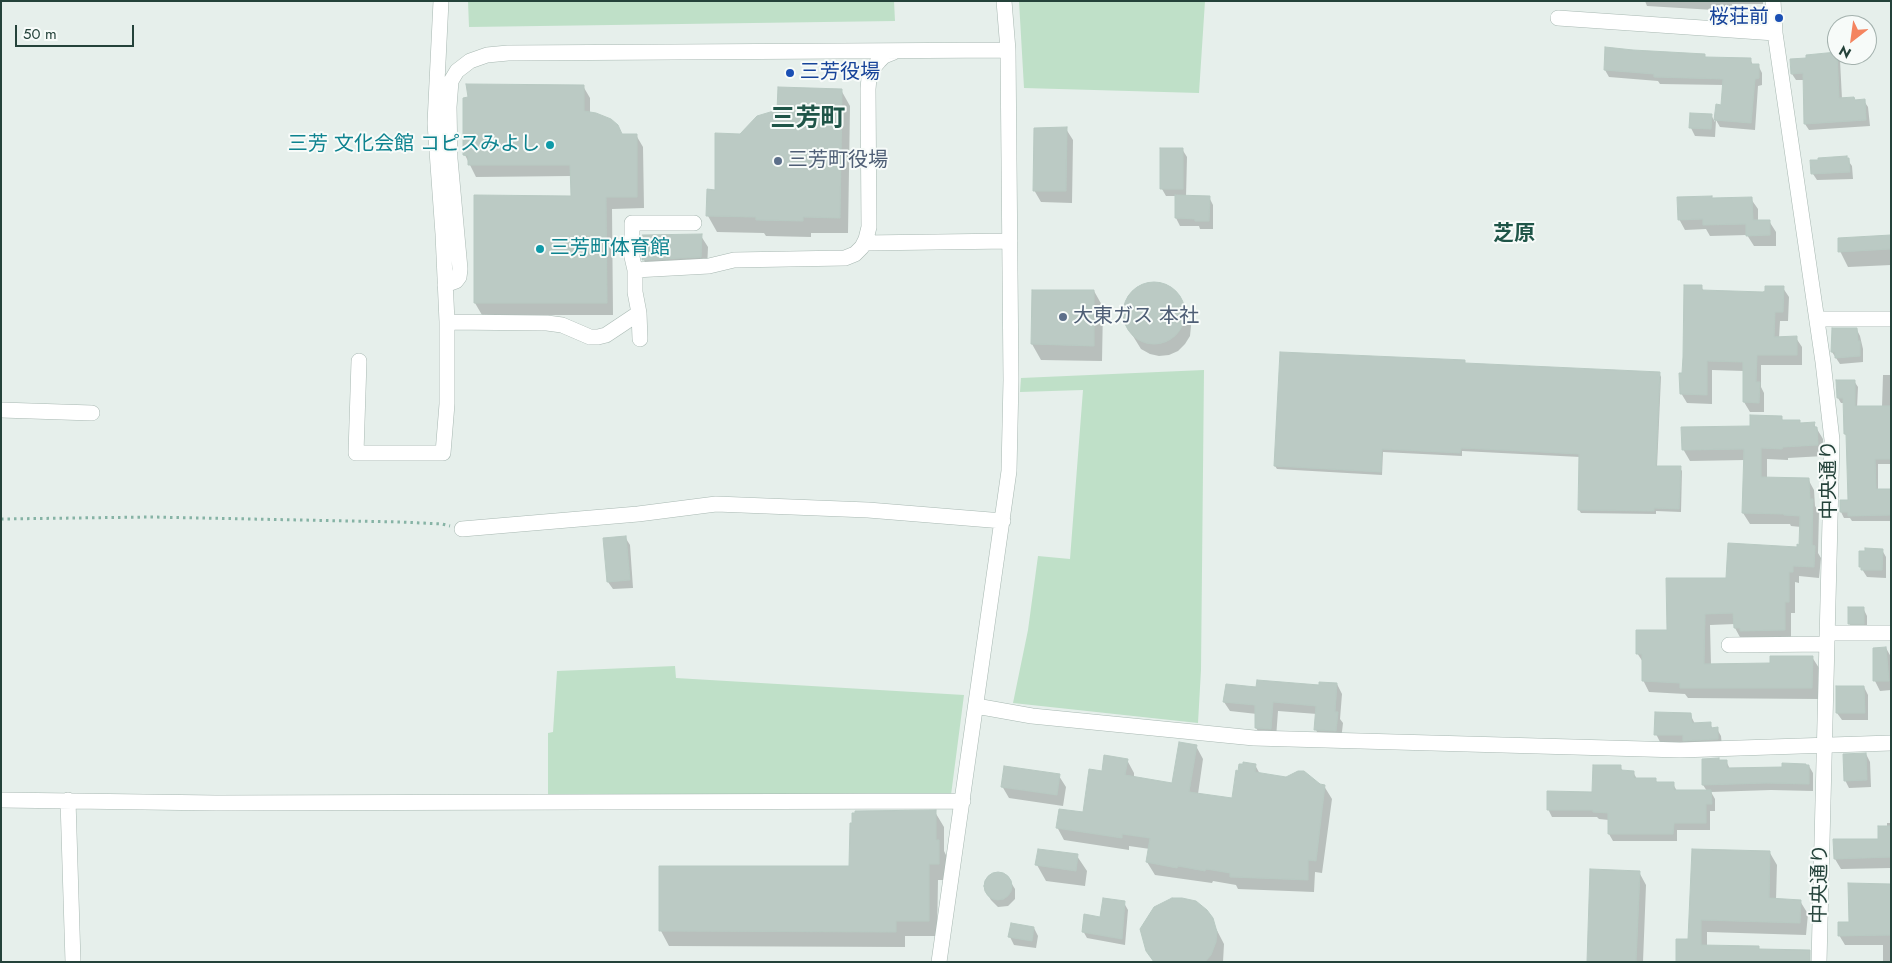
<!DOCTYPE html>
<html>
<head>
<meta charset="utf-8">
<style>
  body { margin:0 }
  #map { position:relative; width:1892px; height:963px; overflow:hidden; background:#e6efeb; font-family:Jost,sans-serif }
  canvas { display:block }
  .frame { position:absolute; inset:0; border:2px solid #24423a; pointer-events:none }
  .north { position:absolute; left:1827px; top:15px; width:50px; height:50px; box-sizing:border-box; background:#f7fbf9; border:1px solid #a3b1ad; border-radius:50%; rotate:210deg; font-size:14px; font-weight:700; line-height:20px; text-align:center; color:#24423a }
  .north::after { content:''; display:block; margin:auto; width:18px; height:22px; background:#f4845f; clip-path:polygon(50% 0,100% 100%,50% 72%,0 100%) }
  .scale { position:absolute; left:15px; top:25px; width:119px; height:22px; box-sizing:border-box; border:2px solid #24423a; border-top:0; padding-left:6px; font-size:15px; line-height:18px; white-space:nowrap; color:#24423a; -webkit-text-stroke:4px #f7fbf9; paint-order:stroke }
</style>
</head>
<body>
<div id="map">
<canvas width="1892" height="963"></canvas>
<div class="frame"></div>
<div class="north">N</div>
<div class="scale">50 m</div>
</div>
<script>
const ctx = document.querySelector('canvas').getContext('2d');
ctx.lineJoin = 'round';
function fill(path, color) { ctx.fillStyle = color; ctx.fill(path, 'evenodd'); }
const shape = rows => new Path2D(rows.map(r => 'M' + r).join(''));
function strokePath(path, color, width, dash) { ctx.strokeStyle = color; ctx.lineWidth = width; ctx.lineCap = dash ? 'butt' : 'round'; ctx.setLineDash(dash || []); ctx.stroke(path); }
function label(font, color, halo, rows, align = 'center') {
  ctx.font = font + ' Jost,"Noto Sans JP",sans-serif'; ctx.lineWidth = 4; ctx.setLineDash([]); ctx.textBaseline = 'middle'; ctx.strokeStyle = halo; ctx.fillStyle = color; for (const [text, x, y, turn = 0] of rows) {
    ctx.save(); ctx.translate(x, y); ctx.rotate((+turn || 0) * Math.PI / 180); ctx.textAlign = isNaN(turn) ? turn : align; if (halo) ctx.strokeText(text, 0, 0); ctx.fillText(text, 0, 0); ctx.restore();
  }
}
const green = shape([
  [468,1,894,1,895,21,469,27],
  [1019,1,1205,1,1199,93,1024,88],
  [1204,370,1201,670,1198,723,1013,703,1028,630,1038,556,1070,559,1083,390,1020,392,1021,378],
  [675,666,676,678,964,695,951,795,548,796,548,733,553,732,557,671]
]);
const shadow = shape([
  [1645,1,1763,1,1763,4,1732,4,1731,11,1647,6],
  [1704,55,1706,59,1750,59,1753,65,1758,65,1762,73,1762,85,1758,86,1755,130,1720,127,1716,120,1715,137,1695,136,1691,128,1691,114,1711,115,1715,122,1717,106,1722,106,1724,85,1660,84,1658,81,1609,77,1605,70],
  [1838,55,1840,60,1842,99,1864,101,1868,107,1870,126,1809,130,1805,124,1804,80,1796,80,1792,74],
  [583,86,590,98,590,113,622,135,636,135,643,147,644,208,612,209,613,315,482,315,475,303,572,197,571,176,476,177,465,155],
  [841,90,850,106,848,233,811,233,811,237,766,236,764,233,717,232,708,216,708,191,716,191,741,135],
  [1066,129,1073,140,1072,203,1041,202,1034,190],
  [1182,149,1187,157,1186,197,1209,197,1213,205,1213,229,1200,229,1199,226,1180,226,1176,218,1176,196,1166,196,1162,189],
  [1847,159,1852,166,1853,179,1817,180,1813,174],
  [1751,199,1758,209,1758,221,1769,221,1776,232,1776,246,1754,246,1747,235,1710,236,1706,229,1685,230,1679,219,1713,200],
  [701,236,708,247,707,269,650,272,644,260],
  [1891,237,1891,265,1848,267,1840,251],
  [1151,284,1161,284,1170,288,1177,295,1189,316,1191,326,1190,336,1185,344,1178,351,1169,355,1159,356,1150,354,1141,349,1128,328,1124,319,1124,309,1127,300,1133,292,1141,286],
  [1701,287,1704,291,1763,293,1783,288,1789,297,1788,321,1780,321,1779,338,1796,338,1802,347,1802,365,1761,365,1761,387,1764,393,1764,412,1750,412,1744,402,1744,371,1712,370,1712,404,1687,403,1681,393,1684,374],
  [1094,291,1103,307,1102,361,1041,360,1032,344],
  [1857,330,1860,336,1863,349,1863,362,1840,364,1832,352],
  [1466,364,1659,373,1661,377,1657,467,1680,468,1682,471,1681,512,1656,511,1656,514,1581,513,1579,510,1580,457,1462,451,1462,456,1383,452,1382,475,1277,469,1275,466],
  [1883,375,1891,375,1891,464,1878,464,1878,490,1891,492,1891,521,1852,521,1850,518,1844,518,1841,512,1841,501,1849,502,1848,438,1845,434,1845,403,1841,403,1838,398,1854,381,1858,387,1857,408,1882,407],
  [1781,417,1783,421,1799,421,1801,424,1814,424,1823,439,1824,456,1788,458,1788,460,1767,459,1767,478,1808,479,1814,490,1815,506,1819,512,1818,553,1821,558,1819,578,1799,576,1799,583,1795,582,1795,613,1791,613,1791,641,1741,639,1735,628,1735,624,1710,625,1711,665,1771,664,1812,657,1819,668,1818,699,1688,698,1685,694,1649,692,1642,678,1643,662,1637,653,1668,631,1727,579,1800,546,1801,527,1791,526,1790,524,1750,524,1743,513,1745,460,1690,461,1683,449],
  [625,537,630,545,633,588,613,589,608,582],
  [1882,550,1886,557,1886,578,1867,577,1860,566],
  [1863,608,1867,616,1867,631,1853,631,1849,623],
  [1886,648,1891,657,1891,690,1880,691,1875,681,1874,649],
  [1337,684,1342,694,1340,719,1343,723,1341,740,1321,739,1316,730,1317,714,1278,711,1276,738,1262,737,1256,728,1257,714,1230,711,1224,702,1257,688],
  [1864,687,1868,695,1868,720,1842,720,1837,713],
  [1690,714,1695,724,1710,724,1713,729,1717,729,1721,736,1722,747,1689,748,1686,742,1660,742,1656,734],
  [1196,746,1203,759,1198,794,1233,799,1255,765,1260,774,1324,786,1332,799,1322,873,1315,872,1314,892,1238,889,1236,885,1213,881,1212,883,1155,875,1147,862,1150,849,1129,846,1129,850,1064,840,1057,827,1084,814,1104,772,1127,760,1134,773,1134,777,1173,784],
  [1866,754,1870,762,1871,787,1849,788,1845,780],
  [1719,761,1726,761,1730,769,1809,766,1813,773,1813,791,1771,790,1711,792,1715,799,1715,811,1710,811,1710,830,1677,830,1677,841,1613,841,1609,834,1609,820,1599,819,1597,817,1552,817,1548,809,1593,793,1620,767,1623,771,1633,772,1637,779,1655,779,1658,784,1673,784,1677,791,1707,791,1703,785],
  [1059,776,1066,787,1063,806,1009,798,1002,786],
  [935,812,944,827,944,851,947,857,947,880,938,880,937,936,905,936,905,947,669,946,661,931,850,868,853,824],
  [1887,823,1891,823,1891,868,1841,869,1835,859,1879,840,1887,827],
  [1693,850,1770,853,1777,865,1776,900,1800,901,1808,914,1806,935,1707,932,1707,947,1758,947,1760,950,1677,962,1690,940],
  [1077,856,1087,871,1085,886,1046,881,1037,865],
  [1639,872,1646,885,1643,962,1588,962],
  [993,874,1003,874,1010,881,1015,889,1015,899,1008,906,998,907,991,900,986,892,986,882],
  [1891,885,1891,962,1883,962,1883,945,1845,945,1839,935],
  [1124,903,1128,910,1125,945,1087,938,1083,931],
  [1209,915,1224,944,1223,962,1154,962,1147,951],
  [1034,928,1038,936,1036,948,1014,945,1010,937]
]);
const building = shape([
  [1605,47,1633,50,1705,54,1705,57,1751,58,1751,64,1759,64,1759,78,1755,79,1751,123,1714,120,1716,104,1721,105,1723,79,1654,77,1654,74,1604,70,1605,47],
  [1837,52,1839,98,1854,97,1855,100,1865,99,1866,120,1804,124,1803,73,1791,74,1790,59,1806,58,1806,55,1837,52],
  [466,84,584,85,584,111,596,113,611,119,618,125,622,134,637,134,637,197,606,197,607,303,474,303,474,195,571,196,570,165,468,165,468,156,463,155,463,98,468,97,466,84],
  [778,87,842,89,840,218,803,217,803,221,756,220,756,217,706,216,707,189,715,190,715,133,740,134,757,116,777,110,778,87],
  [1690,113,1712,114,1711,129,1689,128,1690,113],
  [1067,127,1066,191,1033,191,1034,128,1067,127],
  [1160,148,1183,148,1183,189,1160,189,1160,148],
  [1847,156,1847,158,1849,158,1850,172,1811,174,1810,160,1818,160,1818,158,1847,156],
  [1175,195,1210,196,1209,221,1195,221,1195,219,1175,218,1175,195],
  [1712,196,1712,198,1752,197,1753,220,1770,220,1770,235,1746,236,1746,224,1703,225,1703,219,1678,220,1677,197,1712,196],
  [702,234,701,257,642,260,642,235,702,234],
  [1891,235,1891,249,1838,252,1838,238,1891,235],
  '1123 313a31 31 0 1 1 62 0a31 31 0 1 1-62 0Z',
  [1684,285,1702,285,1702,290,1763,292,1765,291,1765,286,1784,286,1783,312,1775,312,1774,337,1797,336,1797,355,1757,355,1756,382,1760,382,1759,403,1743,402,1743,362,1707,361,1707,395,1680,394,1679,373,1682,373,1683,357,1684,285],
  [1032,290,1094,290,1094,346,1031,344,1032,290],
  [1832,328,1857,328,1858,341,1860,341,1860,356,1835,358,1835,352,1831,352,1832,328],
  [1280,352,1465,360,1465,363,1660,372,1656,466,1681,466,1679,509,1654,508,1654,511,1578,510,1579,454,1461,448,1460,453,1382,449,1381,472,1274,466,1280,352],
  [1836,380,1855,380,1855,406,1891,406,1891,459,1875,459,1876,489,1891,489,1891,515,1848,516,1848,512,1840,512,1840,500,1848,500,1846,434,1844,434,1843,398,1837,398,1836,380],
  [1750,415,1782,416,1782,420,1800,420,1800,423,1815,422,1814,427,1817,427,1818,445,1783,447,1782,449,1761,448,1761,477,1809,478,1810,499,1813,499,1812,545,1815,546,1814,567,1793,566,1793,572,1789,572,1789,602,1785,602,1785,630,1740,631,1740,628,1734,628,1733,613,1705,614,1704,664,1770,663,1770,656,1813,656,1812,688,1680,688,1680,683,1642,681,1642,654,1636,654,1636,630,1667,630,1666,578,1726,578,1728,543,1797,547,1797,544,1799,545,1800,516,1784,515,1784,514,1742,513,1744,449,1682,450,1681,427,1750,426,1750,415],
  [626,536,630,580,607,582,603,538,626,536],
  [1865,548,1883,549,1882,570,1861,570,1861,567,1859,567,1859,551,1865,551,1865,548],
  [1848,607,1864,607,1864,624,1848,624,1848,607],
  [1886,647,1889,681,1873,681,1873,648,1886,647],
  [1257,680,1319,685,1319,682,1337,683,1335,712,1338,712,1336,731,1314,730,1316,706,1273,702,1271,729,1255,728,1255,705,1223,702,1226,684,1256,687,1257,680],
  [1836,686,1864,686,1865,713,1836,713,1836,686],
  [1655,712,1691,713,1692,723,1711,722,1711,728,1718,727,1718,739,1683,741,1683,735,1654,735,1655,712],
  [1179,742,1197,745,1189,792,1232,798,1236,770,1238,771,1239,764,1243,764,1243,762,1256,764,1255,772,1286,777,1298,771,1304,771,1320,784,1325,785,1316,861,1308,860,1308,880,1230,877,1230,873,1206,869,1205,871,1178,866,1177,868,1146,862,1150,838,1122,834,1122,838,1056,828,1059,809,1083,812,1089,769,1102,771,1104,755,1128,759,1125,775,1172,783,1179,742],
  [1866,753,1867,780,1844,781,1843,754,1866,753],
  [1719,758,1719,760,1727,760,1727,768,1782,767,1782,763,1806,764,1806,765,1809,765,1809,784,1766,783,1702,785,1702,759,1719,758],
  [1593,765,1621,765,1621,770,1634,771,1634,778,1656,778,1656,782,1674,782,1674,790,1711,790,1712,804,1706,804,1706,823,1674,823,1673,834,1608,834,1608,813,1593,812,1593,810,1547,810,1547,791,1592,792,1593,765],
  [1004,766,1060,774,1057,795,1001,787,1004,766],
  [936,810,936,840,939,840,939,864,929,864,929,921,896,921,896,932,659,931,659,866,849,866,850,823,852,823,852,813,855,813,855,811,936,810],
  [1878,826,1891,826,1891,857,1834,859,1833,839,1878,839,1878,826],
  [1038,849,1078,854,1076,871,1035,865,1038,849],
  [1692,849,1770,851,1769,898,1801,900,1800,923,1701,920,1701,945,1759,946,1759,949,1810,950,1810,962,1676,962,1676,939,1688,939,1692,849],
  [1590,869,1640,871,1636,962,1587,962,1590,869],
  '984 886a14 14 0 1 1 28 0a14 14 0 1 1-28 0Z',
  [1848,883,1891,884,1891,935,1838,936,1838,922,1849,922,1848,883],
  [1103,898,1125,901,1122,939,1082,932,1084,914,1100,917,1103,898],
  [1172,898,1182,898,1196,901,1207,910,1213,918,1217,932,1216,942,1211,955,1205,962,1154,962,1146,951,1140,929,1154,907,1172,898],
  [1011,923,1034,927,1032,941,1008,937,1011,923]
]);
const path = shape([
  [1,519,151,517,400,522,442,524,450,526]
]);
const minor = shape([
  [1773,1,1775,33,1823,362,1832,440,1819,962],
  [1558,18,1775,33],
  [864,243,1010,241],
  [635,270,632,257,632,223,694,223],
  [445,285,456,281,459,277,460,269,450,159,449,107,451,81,457,71,470,61,487,55,508,53,1008,50],
  [1818,319,1891,319],
  [447,322,547,323,562,325,590,337,598,337,606,335,639,313],
  [640,339,639,313,635,292,635,270,709,266,734,260,845,258,855,254,862,247,866,239,869,227,868,89,869,78,873,68,879,61,884,56,894,52],
  [359,361,356,453,443,453,447,404,447,322,443,234,435,123,441,1],
  [1,410,92,413],
  [462,529,638,514,716,504,868,510,1003,521],
  [1828,633,1891,633],
  [1729,645,1827,644],
  [976,706,1032,716,1254,738,1680,750,1891,743],
  [1,800,216,803,963,801],
  [68,800,73,962],
  [939,962,1009,471,1011,380,1008,50,1004,1]
]);
const markers = [
  [1779,18,5,"#1a4fb4"],
  [790,73,5,"#1a4fb4"],
  [550,145,5,"#0f9aa8"],
  [778,161,5,"#5c6f8a"],
  [540,249,5,"#0f9aa8"],
  [1063,317,5,"#5c6f8a"]
];
const transitNames = [
  ["桜荘前",1769,18],
  ["三芳役場",800,73,"left"]
];
const cultureNames = [
  ["三芳 文化会館 コピスみよし",540,145],
  ["三芳町体育館",550,249,"left"]
];
const serviceNames = [
  ["三芳町役場",788,161],
  ["大東ガス 本社",1073,317]
];
const streetNames = [
  ["中央通り",1830,480,-90],
  ["中央通り",1821,884,-89]
];
const neighbourhoodNames = [
  ["芝原",1514,235]
];
const districtNames = [
  ["三芳町",808,120]
];
fill(green, '#bfe0c8');
fill(shadow, '#0003');
fill(building, '#bbcac4');
strokePath(building, '#b8c9c2', 1);
strokePath(minor, '#a8b8b2', 16);
strokePath(path, '#86b3a5', 3, [2.5, 4]);
strokePath(minor, '#fff', 15);
for (const [x, y, r, color] of markers) { const dot = new Path2D(); dot.arc(x, y, r, 0, 2 * Math.PI); ctx.fillStyle = color; ctx.fill(dot); strokePath(dot, '#f7fbf9', 2); }
label('20px', '#164399', '#f7fbf9', transitNames, 'right');
label('20px', '#0d838f', '#f7fbf9', cultureNames, 'right');
label('20px', '#4e5e75', '#f7fbf9', serviceNames, 'left');
label('20px', '#24423a', '#f7fbf9', streetNames);
label('bold 21px', '#1f5548', '#f7fbf9', neighbourhoodNames);
label('bold 25px', '#1f5548', '#f7fbf9', districtNames);
</script>
</body>
</html>
